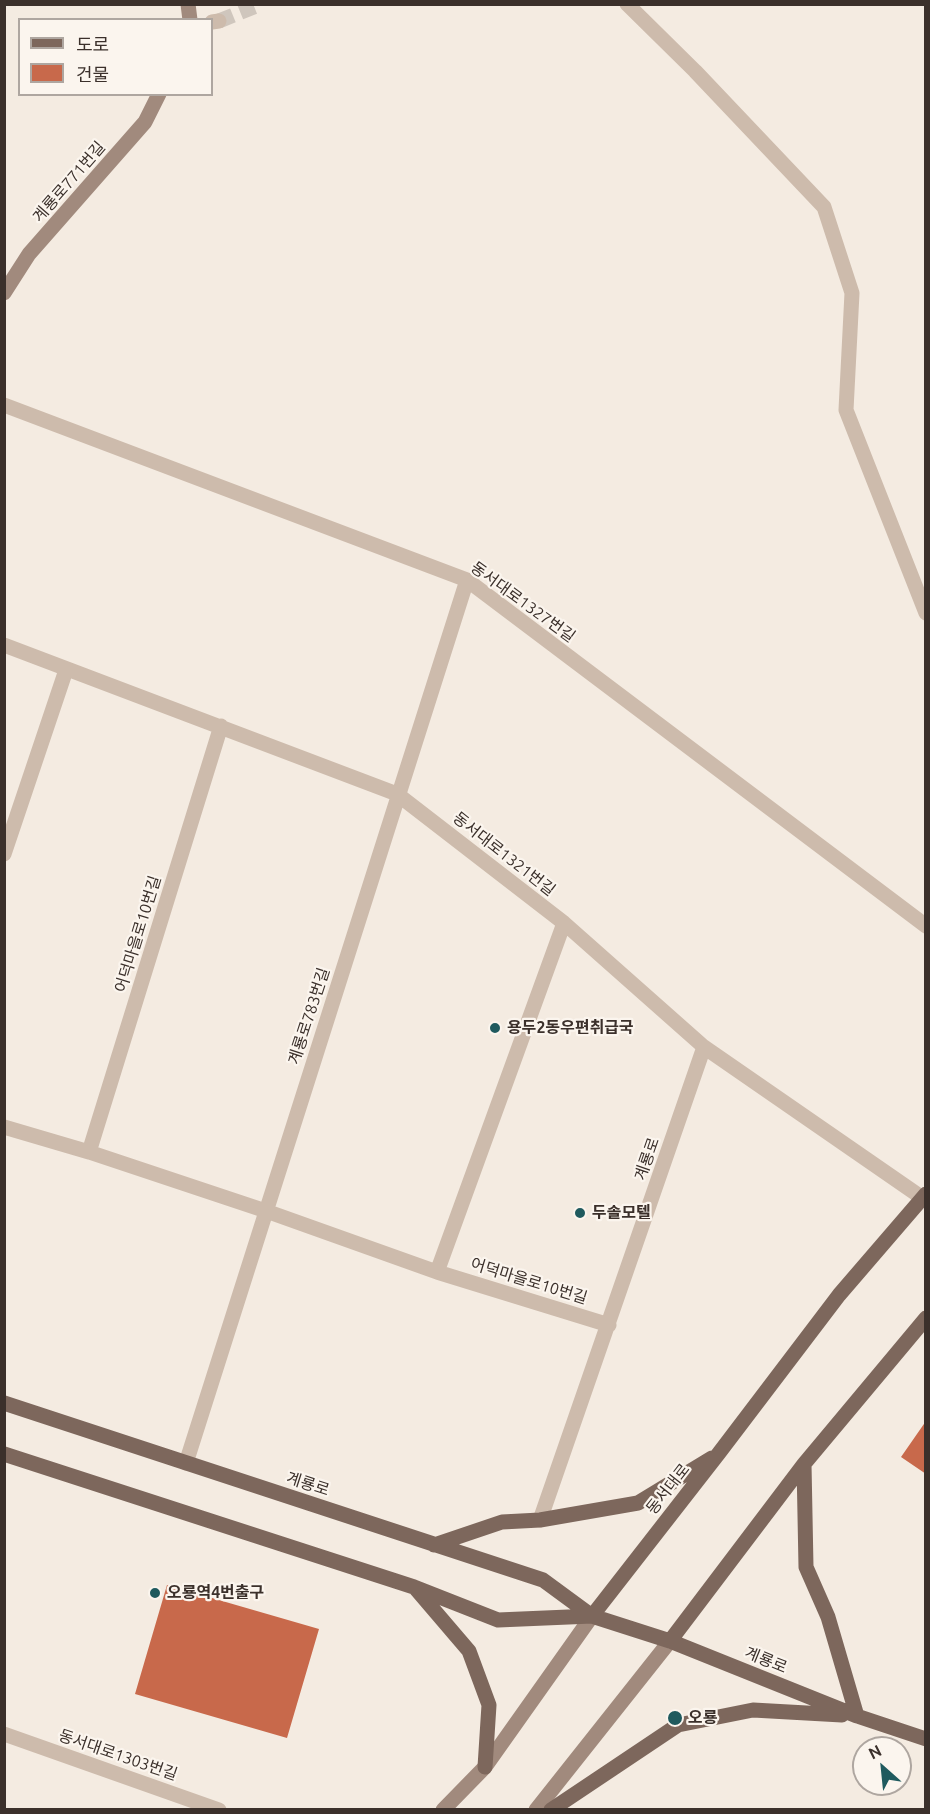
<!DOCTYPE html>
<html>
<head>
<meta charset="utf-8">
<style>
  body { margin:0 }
  #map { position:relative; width:930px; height:1814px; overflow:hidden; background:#f4ebe1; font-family:Ubuntu,"Noto Sans KR",sans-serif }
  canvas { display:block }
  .frame { position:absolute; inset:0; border:6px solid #3b302b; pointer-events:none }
  .legend { position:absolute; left:18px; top:18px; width:195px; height:78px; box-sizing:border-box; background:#fbf5ee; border:2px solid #aea6a0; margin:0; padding:8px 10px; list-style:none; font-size:18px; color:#3b302b }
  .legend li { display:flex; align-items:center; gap:12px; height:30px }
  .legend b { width:30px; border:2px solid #aea6a0 }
  .north { position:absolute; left:852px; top:1736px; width:60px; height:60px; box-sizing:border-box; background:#fbf5ee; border:2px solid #aea6a0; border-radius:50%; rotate:333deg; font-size:16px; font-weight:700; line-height:24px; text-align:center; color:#3b302b }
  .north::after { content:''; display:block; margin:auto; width:21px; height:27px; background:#1f5a5e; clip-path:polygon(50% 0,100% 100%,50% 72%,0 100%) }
</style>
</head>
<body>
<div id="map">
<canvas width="930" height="1814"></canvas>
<div class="frame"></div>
<ul class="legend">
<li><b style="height:8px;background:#7d675c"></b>도로</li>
<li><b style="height:16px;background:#c8694b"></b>건물</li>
</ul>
<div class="north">N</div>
</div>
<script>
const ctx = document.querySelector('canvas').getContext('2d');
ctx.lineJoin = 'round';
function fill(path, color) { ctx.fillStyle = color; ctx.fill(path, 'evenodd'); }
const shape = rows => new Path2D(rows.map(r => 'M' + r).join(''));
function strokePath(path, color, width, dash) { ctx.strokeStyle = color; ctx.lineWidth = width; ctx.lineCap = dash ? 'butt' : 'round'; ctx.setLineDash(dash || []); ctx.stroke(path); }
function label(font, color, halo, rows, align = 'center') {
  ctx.font = font + ' Ubuntu,"Noto Sans KR",sans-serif'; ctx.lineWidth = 4.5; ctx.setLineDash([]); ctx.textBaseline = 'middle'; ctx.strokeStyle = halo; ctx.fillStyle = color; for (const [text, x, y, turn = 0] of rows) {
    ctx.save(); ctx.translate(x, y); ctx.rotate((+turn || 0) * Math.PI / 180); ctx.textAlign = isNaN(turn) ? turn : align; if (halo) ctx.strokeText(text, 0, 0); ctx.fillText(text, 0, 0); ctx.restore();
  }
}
const building = shape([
  [926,1421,926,1474,901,1457],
  [167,1585,319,1629,287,1738,135,1694]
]);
const streetTunnel = shape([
  [219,21,261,4]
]);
const street = shape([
  [627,4,695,71,824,207,852,293,846,410,926,613],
  [212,22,219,21],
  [4,405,467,580,926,926],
  [4,645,397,794,564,923,704,1047,921,1197],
  [4,854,66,670],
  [4,1127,89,1152,266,1211,437,1272,609,1325],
  [89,1152,221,726],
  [437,1272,564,923],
  [186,1463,467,580],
  [540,1520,704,1047],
  [4,1734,219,1810]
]);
const secondary = shape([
  [188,4,190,20],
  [4,293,29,254,145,122,159,94],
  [443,1810,485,1767,592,1616],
  [536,1810,670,1641]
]);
const primary = shape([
  [4,1403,543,1580,592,1616,670,1641,857,1716,926,1739],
  [4,1454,414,1587,498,1620,592,1616],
  [804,1464,806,1567,828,1617,857,1716],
  [434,1545,502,1522,540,1520,638,1503,712,1458],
  [416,1589,469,1651,489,1705,485,1767],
  [592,1616,719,1453,839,1295,926,1194],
  [670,1641,804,1464,926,1318],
  [551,1810,678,1725,753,1710,842,1715]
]);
const markers = [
  [495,1028,6,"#1f5a5e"],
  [580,1213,6,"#1f5a5e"],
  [155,1593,6,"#1f5a5e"],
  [675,1718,8,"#1f5a5e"]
];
const streetNames = [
  ["계룡로771번길",69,182,-49],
  ["동서대로1327번길",523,602,36],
  ["동서대로1321번길",504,854,38],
  ["어덕마을로10번길",138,934,-73],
  ["계룡로783번길",309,1016,-72],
  ["계룡로",647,1159,-71],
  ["어덕마을로10번길",529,1281,17],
  ["계룡로",308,1484,18],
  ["동서대로",668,1489,-52],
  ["계룡로",766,1660,22],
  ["동서대로1303번길",118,1755,19]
];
const poiNames = [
  ["용두2동우편취급국",507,1028],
  ["두솔모텔",592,1213],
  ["오룡역4번출구",167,1593],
  ["오룡",688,1718]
];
fill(building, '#c8694b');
strokePath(streetTunnel, '#cfc6bd', 15, [15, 8]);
strokePath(street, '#cdbbac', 15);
strokePath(secondary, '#a18a7d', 15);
strokePath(primary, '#7d675c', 15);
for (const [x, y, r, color] of markers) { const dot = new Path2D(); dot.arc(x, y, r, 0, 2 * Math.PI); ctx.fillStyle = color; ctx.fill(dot); strokePath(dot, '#fbf5ee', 2); }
label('16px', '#3b302b', '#fbf5ee', streetNames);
label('bold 16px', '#3b302b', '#fbf5ee', poiNames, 'left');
</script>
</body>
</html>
